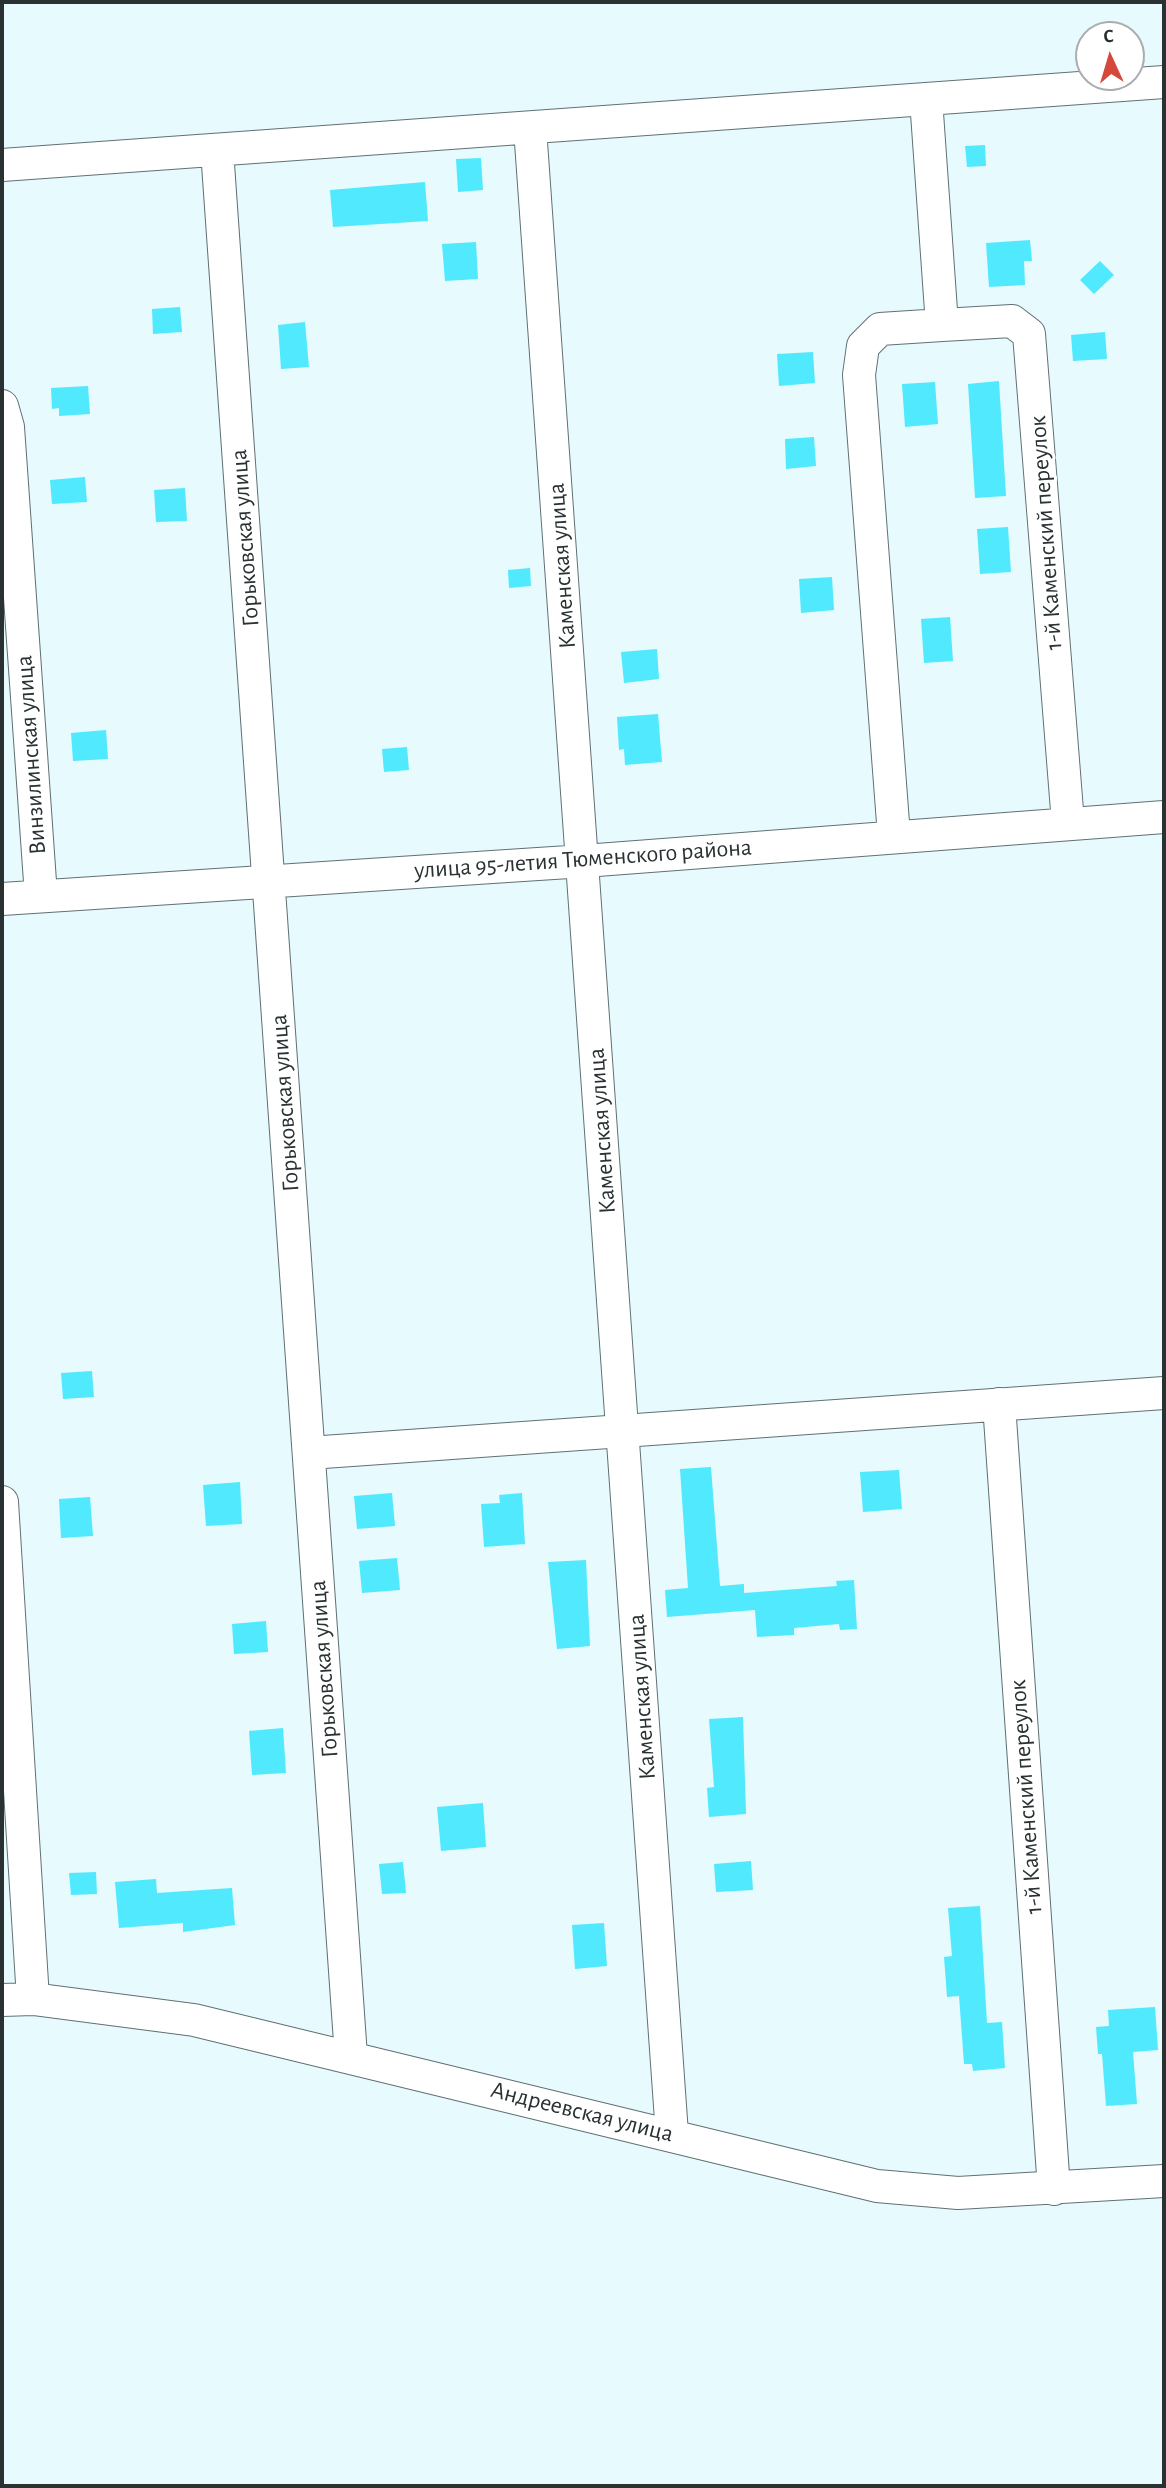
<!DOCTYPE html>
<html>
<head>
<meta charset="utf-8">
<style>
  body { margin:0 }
  #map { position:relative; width:1166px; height:2488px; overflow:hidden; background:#e7fafd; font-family:"Alegreya Sans",sans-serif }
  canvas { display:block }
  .frame { position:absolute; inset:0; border:4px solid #293132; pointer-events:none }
  .north { position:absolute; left:1075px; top:21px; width:70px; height:70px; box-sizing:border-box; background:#fff; border:2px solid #a9adad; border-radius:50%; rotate:356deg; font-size:19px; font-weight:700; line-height:28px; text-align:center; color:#293132 }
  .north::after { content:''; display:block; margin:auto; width:24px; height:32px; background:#d5483c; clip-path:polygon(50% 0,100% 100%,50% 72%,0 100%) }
</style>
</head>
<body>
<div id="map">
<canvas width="1166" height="2488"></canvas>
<div class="frame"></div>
<div class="north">С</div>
</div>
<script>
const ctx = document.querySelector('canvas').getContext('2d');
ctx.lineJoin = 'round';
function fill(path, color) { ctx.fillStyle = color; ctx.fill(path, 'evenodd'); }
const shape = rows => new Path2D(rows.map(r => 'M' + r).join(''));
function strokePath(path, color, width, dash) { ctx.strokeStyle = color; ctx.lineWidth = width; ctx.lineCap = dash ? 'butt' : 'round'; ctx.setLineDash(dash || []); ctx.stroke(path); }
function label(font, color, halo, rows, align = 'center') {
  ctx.font = font + ' "Alegreya Sans",sans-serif'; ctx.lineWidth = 6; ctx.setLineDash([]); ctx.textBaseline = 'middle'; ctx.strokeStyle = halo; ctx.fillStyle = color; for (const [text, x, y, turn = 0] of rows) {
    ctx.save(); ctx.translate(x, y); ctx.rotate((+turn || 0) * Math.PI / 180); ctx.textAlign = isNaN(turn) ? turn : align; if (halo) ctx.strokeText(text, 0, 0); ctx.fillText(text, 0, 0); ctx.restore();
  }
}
const building = shape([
  [985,145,986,166,967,167,965,146],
  [481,158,483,190,458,192,456,159],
  [425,182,428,221,333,227,330,190],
  [1030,240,1032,261,1024,261,1025,285,989,287,986,243],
  [476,242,478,279,445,281,442,244],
  [1100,261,1114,275,1094,294,1080,280],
  [180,307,182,332,153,334,152,309],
  [305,322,309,367,281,369,278,325],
  [1105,332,1107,359,1073,361,1071,335],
  [813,352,815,383,779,386,777,354],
  [999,381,1006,496,975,498,968,384],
  [935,382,938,424,905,427,902,384],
  [88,386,90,414,59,416,59,408,52,409,51,388],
  [814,437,816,466,786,469,785,439],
  [85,477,87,502,52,504,50,480],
  [185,488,187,521,156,522,154,490],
  [1008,527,1011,572,980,574,977,529],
  [530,568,531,586,509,588,508,570],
  [832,577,834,610,801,613,799,579],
  [950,617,953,661,924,663,921,619],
  [657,649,659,679,624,683,621,652],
  [658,714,662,762,625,765,624,749,619,750,617,717],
  [106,730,108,759,73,761,71,733],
  [407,747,409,770,384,772,382,749],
  [92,1371,94,1397,63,1399,61,1373],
  [711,1467,720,1586,744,1584,744,1593,837,1586,836,1581,854,1580,857,1629,840,1630,839,1624,794,1628,794,1635,757,1637,755,1610,667,1617,665,1590,688,1588,680,1469],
  [899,1470,902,1509,863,1512,860,1472],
  [240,1482,242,1524,206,1526,203,1485],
  [392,1493,395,1526,357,1529,354,1496],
  [522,1493,525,1544,484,1547,481,1504,500,1503,499,1495],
  [90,1497,93,1536,61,1538,59,1499],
  [397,1558,400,1590,362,1593,359,1561],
  [586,1560,590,1646,557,1649,548,1562],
  [266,1621,268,1652,234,1654,232,1624],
  [743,1717,746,1814,709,1817,707,1788,714,1787,709,1719],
  [283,1728,286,1773,252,1775,249,1731],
  [483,1803,486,1847,441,1851,437,1807],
  [751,1861,753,1890,716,1892,714,1864],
  [403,1862,406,1893,382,1894,379,1864],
  [96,1872,97,1894,71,1895,69,1873],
  [156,1879,157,1893,232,1888,235,1925,183,1932,183,1923,119,1928,115,1882],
  [980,1906,987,2023,1002,2022,1005,2068,973,2071,972,2064,964,2064,959,1996,947,1997,944,1957,952,1956,948,1908],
  [604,1923,607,1966,575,1969,572,1925],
  [1155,2007,1158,2050,1133,2052,1137,2104,1106,2106,1102,2054,1098,2054,1096,2027,1109,2026,1108,2010]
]);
const minor = shape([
  [926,99,942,325,1012,321,1029,334,1068,823],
  [530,128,672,2134],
  [217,150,351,2056],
  [2,165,1164,82],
  [2,406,8,427,41,896],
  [894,836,859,375,863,346,880,329,942,325],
  [2,899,584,861,1164,817],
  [999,1404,1054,2189],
  [309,1453,1164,1393],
  [2,1502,33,1999],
  [2,2000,33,1999,194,2020,877,2186,958,2193,1164,2181]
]);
const streetNames = [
  ["1-й Каменский переулок",1046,533,-94],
  ["Горьковская улица",245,538,-94],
  ["Каменская улица",562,566,-94],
  ["Винзилинская улица",31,755,-94],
  ["улица 95-летия Тюменского района",583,859,-4],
  ["Горьковская улица",285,1103,-94],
  ["Каменская улица",602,1131,-94],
  ["Горьковская улица",324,1669,-94],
  ["Каменская улица",642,1697,-94],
  ["1-й Каменский переулок",1026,1797,-94],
  ["Андреевская улица",582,2112,14]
];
fill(building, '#50e9fe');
strokePath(minor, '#607073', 34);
strokePath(minor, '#fff', 32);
label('24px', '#293132', '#fff', streetNames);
</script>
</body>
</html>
